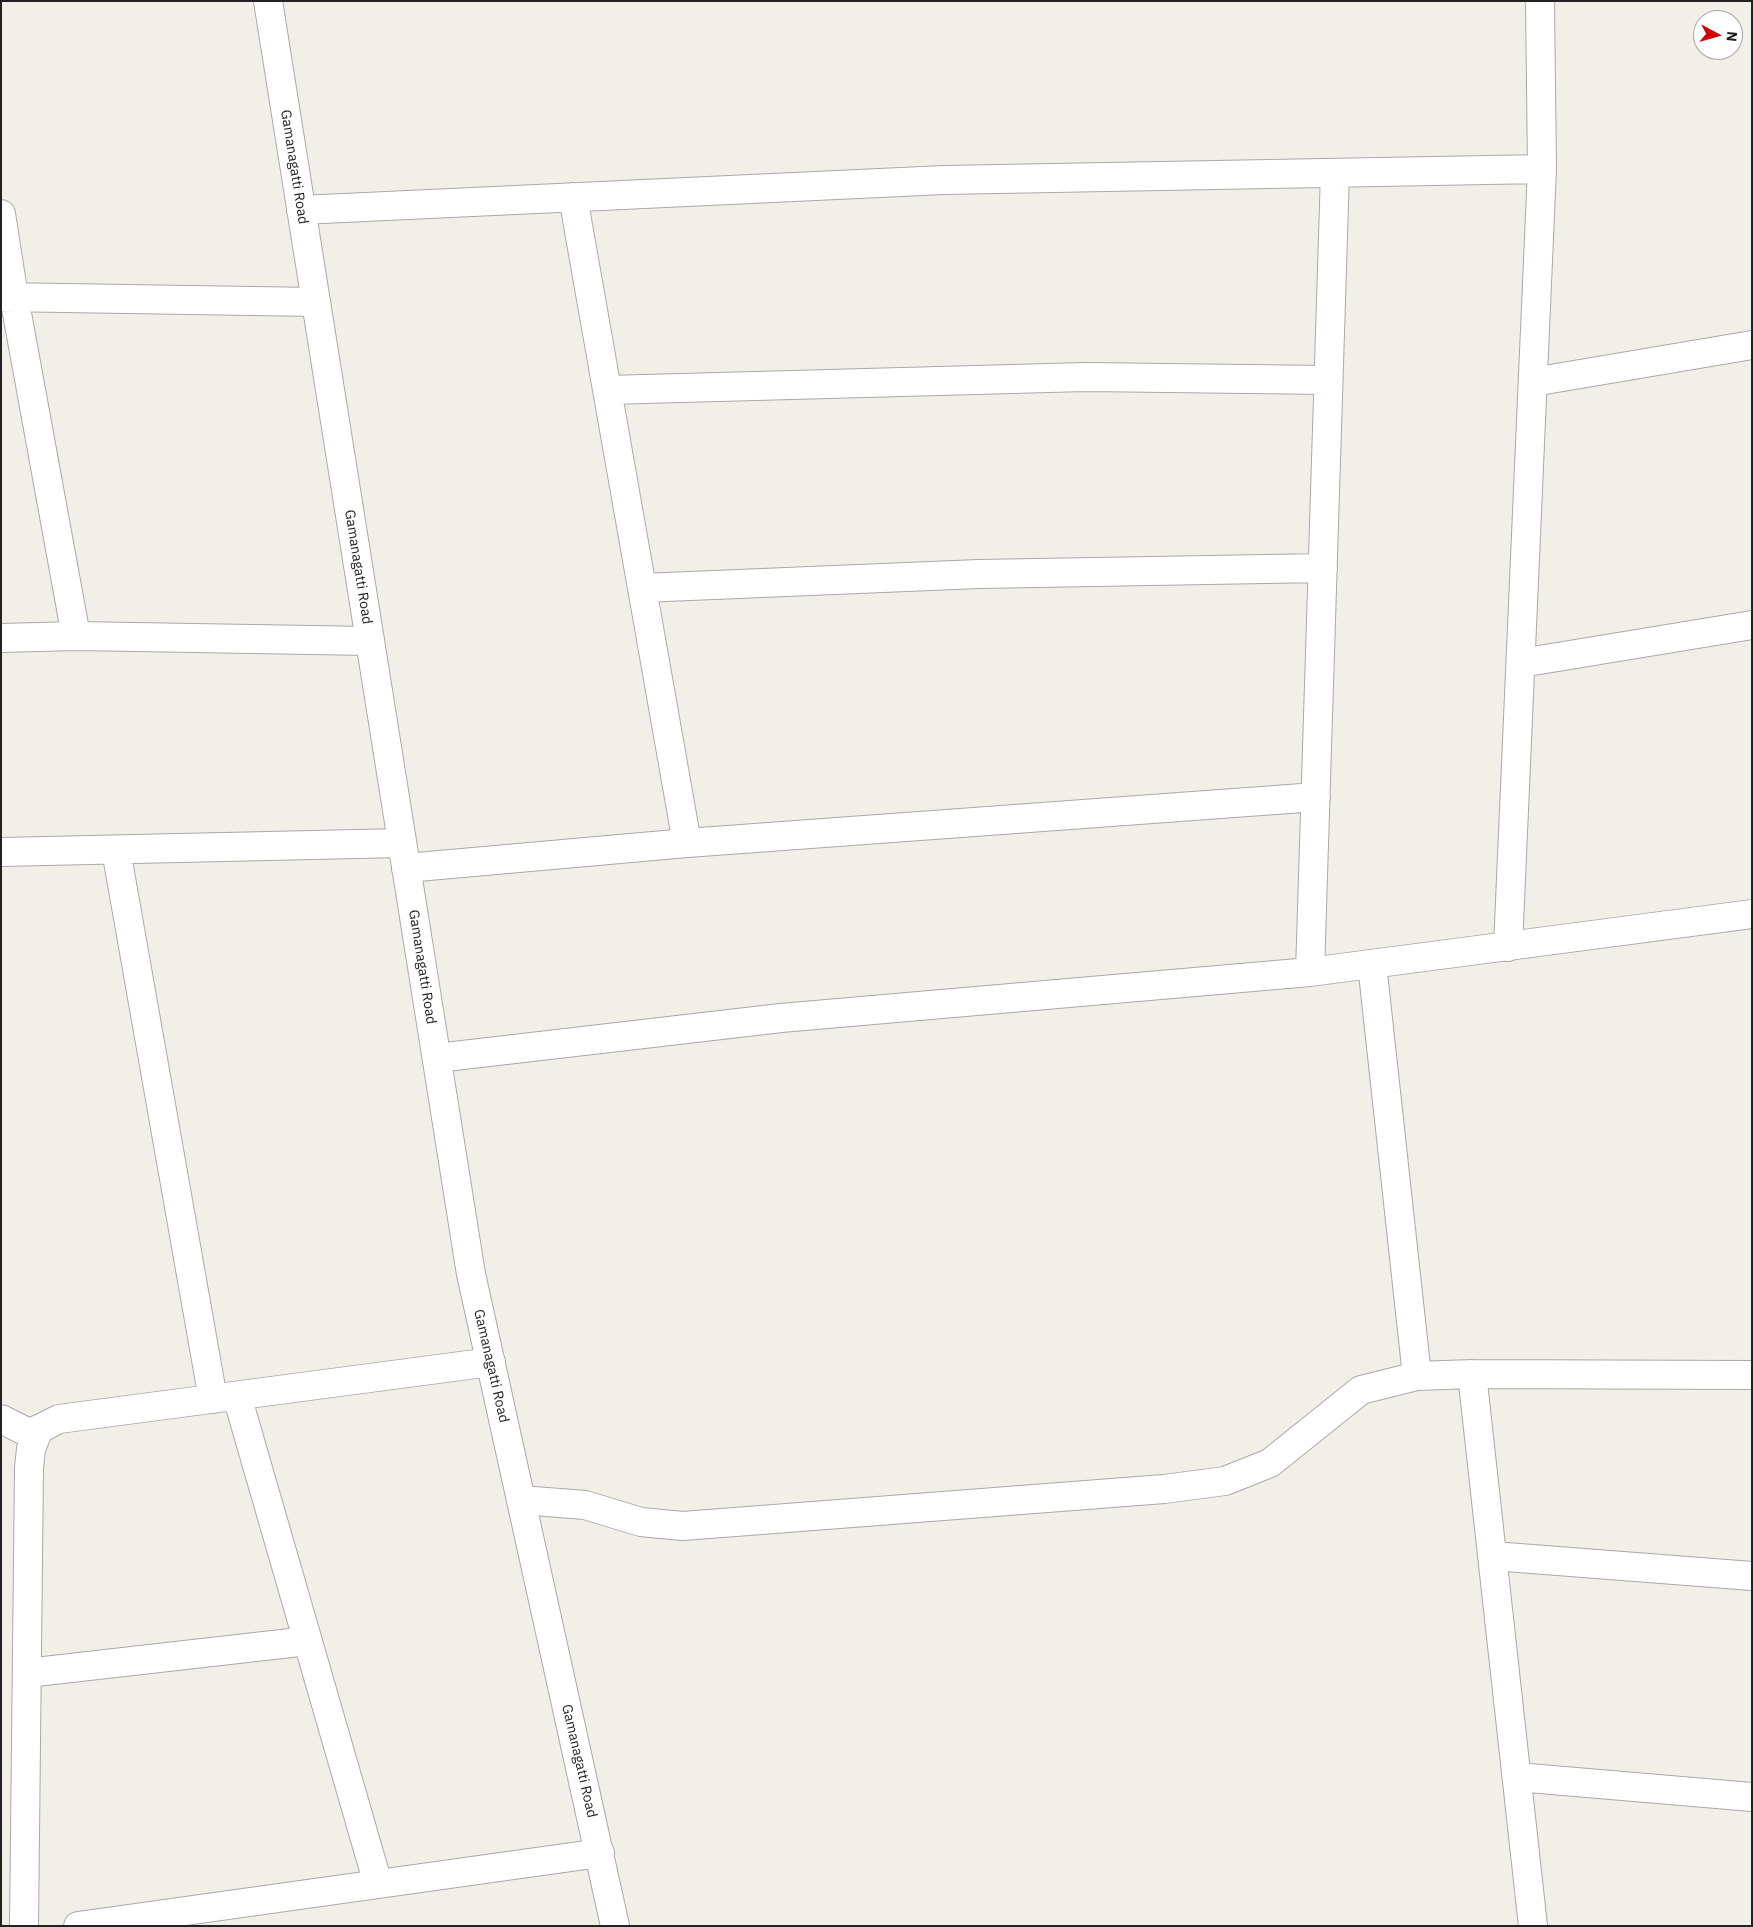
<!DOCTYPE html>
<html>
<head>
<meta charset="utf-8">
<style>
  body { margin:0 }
  #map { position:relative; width:1753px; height:1927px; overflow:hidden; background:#f2efe9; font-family:"IBM Plex Sans",sans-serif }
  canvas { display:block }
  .frame { position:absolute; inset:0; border:2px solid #222; pointer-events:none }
  .north { position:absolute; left:1693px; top:10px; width:50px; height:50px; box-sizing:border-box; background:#fff; border:1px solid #a7a7a7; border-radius:50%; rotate:96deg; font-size:14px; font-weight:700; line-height:20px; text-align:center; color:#222 }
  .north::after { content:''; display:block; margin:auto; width:18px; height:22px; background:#d40000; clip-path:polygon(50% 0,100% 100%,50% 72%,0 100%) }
</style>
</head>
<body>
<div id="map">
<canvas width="1753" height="1927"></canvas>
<div class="frame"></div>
<div class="north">N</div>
</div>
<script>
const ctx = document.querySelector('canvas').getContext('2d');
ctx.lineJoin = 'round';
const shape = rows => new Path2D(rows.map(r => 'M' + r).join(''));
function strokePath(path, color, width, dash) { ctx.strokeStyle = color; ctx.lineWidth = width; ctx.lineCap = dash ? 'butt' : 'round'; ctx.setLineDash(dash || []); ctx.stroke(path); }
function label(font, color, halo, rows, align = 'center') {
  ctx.font = font + ' "IBM Plex Sans",sans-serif'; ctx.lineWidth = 4; ctx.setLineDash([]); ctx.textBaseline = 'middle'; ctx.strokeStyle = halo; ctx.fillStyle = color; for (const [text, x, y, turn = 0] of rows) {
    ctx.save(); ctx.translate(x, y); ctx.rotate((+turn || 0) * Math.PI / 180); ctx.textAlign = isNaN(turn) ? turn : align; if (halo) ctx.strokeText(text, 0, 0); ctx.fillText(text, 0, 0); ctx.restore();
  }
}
const minor = shape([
  [573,197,687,843],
  [301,210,944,180,1542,169],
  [1,214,14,297,76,636],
  [1,297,316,302],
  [1533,382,1752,345],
  [608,390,1086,377,1328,380],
  [642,588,979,574,1323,568],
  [1,638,76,636,370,641],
  [1521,663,1752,625],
  [116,850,213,1399],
  [1,852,402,843],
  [406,868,687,843,1316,797],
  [1508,947,1542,169,1540,1],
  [1372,964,1417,1376],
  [1310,972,1335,173],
  [437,1058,781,1018,1310,972,1752,914],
  [1472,1374,1533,1926],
  [237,1396,378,1884],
  [1,1419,29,1433,39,1429],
  [521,1500,585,1505,641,1522,683,1526,1164,1489,1225,1481,1270,1463,1361,1390,1417,1376,1472,1374,1752,1375],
  [1493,1556,1752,1576],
  [27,1673,308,1641],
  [1517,1777,1752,1797],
  [24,1926,29,1468,31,1449,39,1429,59,1419,491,1362],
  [78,1926,600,1853]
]);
const tertiary = shape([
  [268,1,471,1274,615,1926]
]);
const streetNames = [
  ["Gamanagatti Road",294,167,81],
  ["Gamanagatti Road",358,567,81],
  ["Gamanagatti Road",422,967,81],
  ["Gamanagatti Road",491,1366,77],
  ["Gamanagatti Road",579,1761,77]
];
strokePath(minor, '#a9a9a9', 30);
strokePath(tertiary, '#a9a9a9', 30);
strokePath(minor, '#fff', 28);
strokePath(tertiary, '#fff', 28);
label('14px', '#222', '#fff', streetNames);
</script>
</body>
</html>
